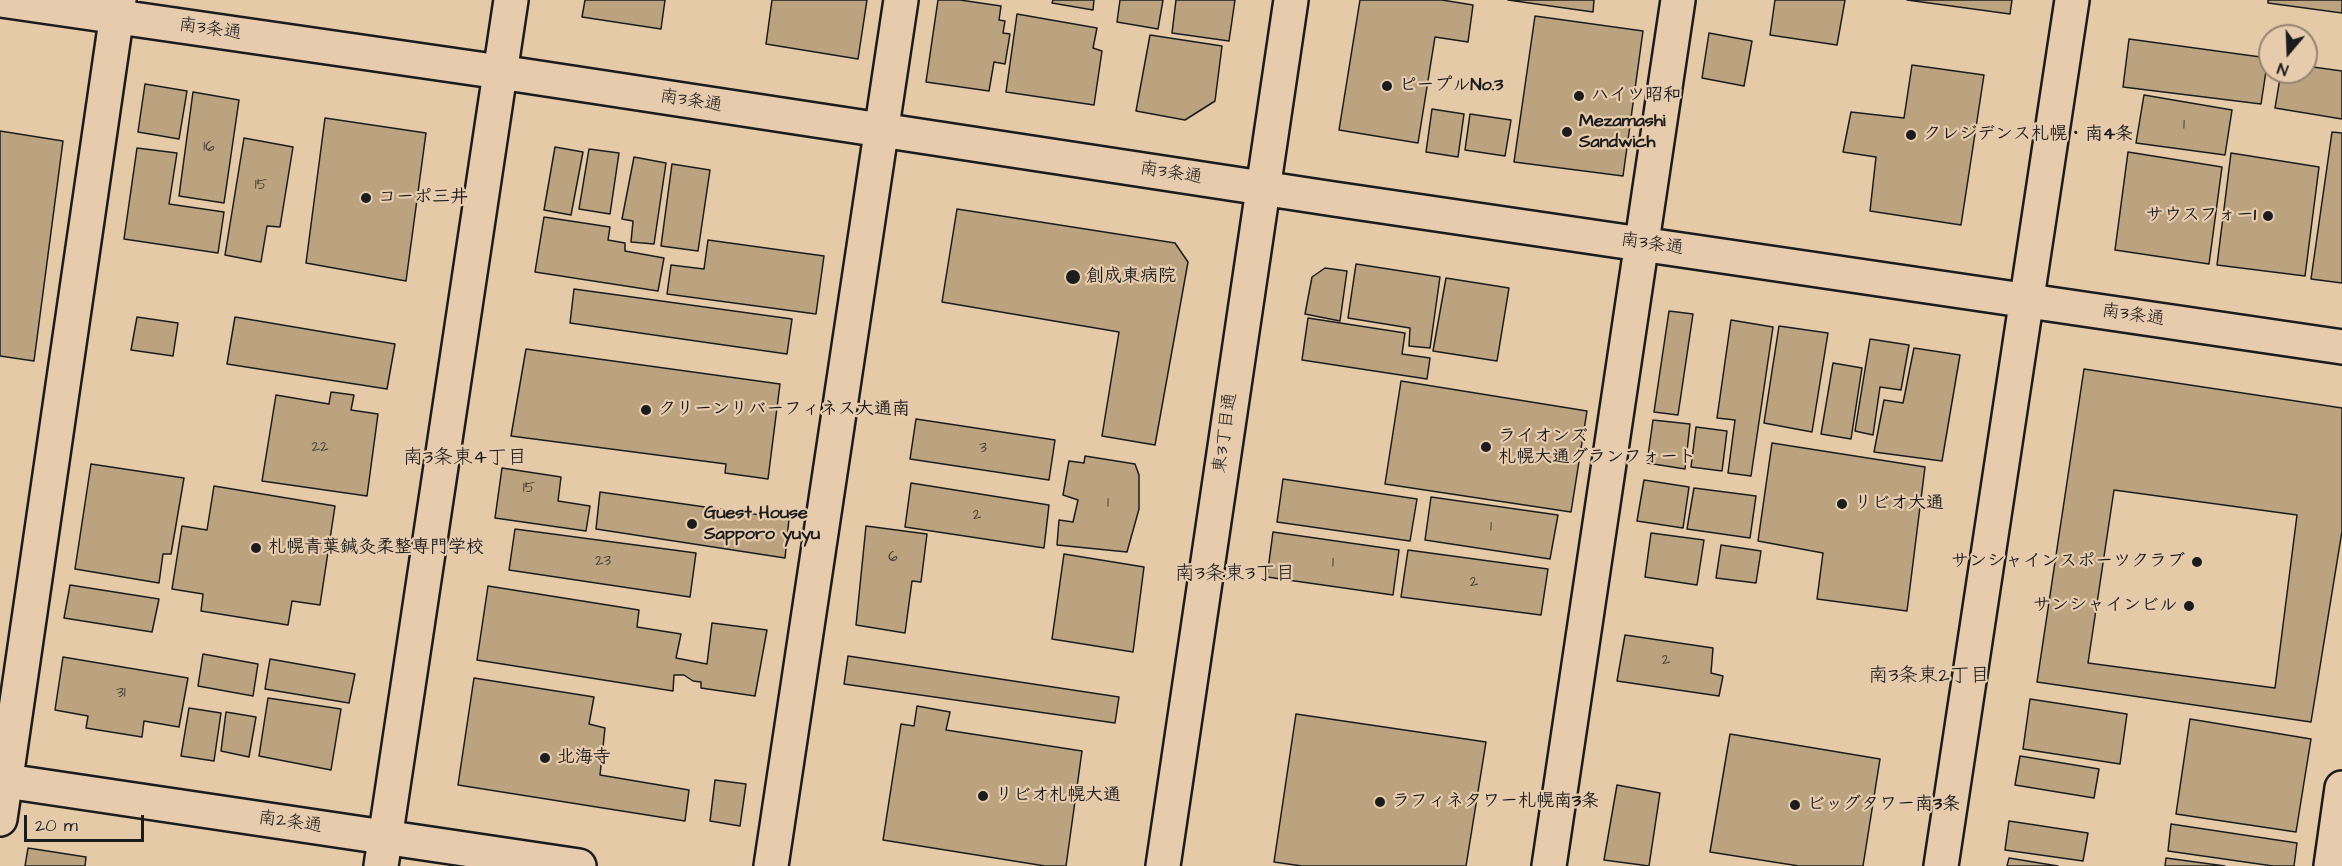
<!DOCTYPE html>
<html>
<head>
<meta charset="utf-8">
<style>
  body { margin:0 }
  #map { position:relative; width:2342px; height:866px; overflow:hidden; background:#e5caa8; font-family:"Architects Daughter",sans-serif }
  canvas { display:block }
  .north { position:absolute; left:2258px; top:24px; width:60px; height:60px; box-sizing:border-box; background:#e6cbad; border:2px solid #958573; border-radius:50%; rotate:199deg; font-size:16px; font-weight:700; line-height:24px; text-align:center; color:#1c1c1c }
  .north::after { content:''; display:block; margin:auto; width:21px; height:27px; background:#1c1c1c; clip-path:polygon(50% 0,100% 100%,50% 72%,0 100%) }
  .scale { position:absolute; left:24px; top:815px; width:120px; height:27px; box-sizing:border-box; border:3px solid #1c1c1c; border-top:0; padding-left:8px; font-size:18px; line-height:21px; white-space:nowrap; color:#1c1c1c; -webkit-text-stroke:4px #e6cbad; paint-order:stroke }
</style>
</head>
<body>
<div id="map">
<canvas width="2342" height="866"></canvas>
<div class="north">N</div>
<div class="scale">20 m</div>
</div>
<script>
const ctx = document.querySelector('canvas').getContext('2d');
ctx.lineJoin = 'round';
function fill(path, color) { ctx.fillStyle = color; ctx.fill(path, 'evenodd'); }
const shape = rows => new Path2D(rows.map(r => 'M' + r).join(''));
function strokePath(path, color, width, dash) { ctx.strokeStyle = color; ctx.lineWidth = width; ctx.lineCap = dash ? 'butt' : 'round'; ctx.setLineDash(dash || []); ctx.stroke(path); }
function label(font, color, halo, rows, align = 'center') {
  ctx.font = font + ' "Architects Daughter","Klee One",sans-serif'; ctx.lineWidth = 4.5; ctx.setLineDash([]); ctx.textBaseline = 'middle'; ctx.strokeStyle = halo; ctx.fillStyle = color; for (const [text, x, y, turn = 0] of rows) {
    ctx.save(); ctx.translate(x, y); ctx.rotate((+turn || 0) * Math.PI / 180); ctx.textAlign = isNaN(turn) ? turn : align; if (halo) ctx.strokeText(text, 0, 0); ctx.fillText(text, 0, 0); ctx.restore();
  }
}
const building = shape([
  [585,0,665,0,661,29,582,17,585,0],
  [772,0,867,0,858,59,766,44,772,0],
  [938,0,960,0,1001,6,999,20,1005,21,1003,33,1010,34,1005,64,994,62,989,91,926,82,938,0],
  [1053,0,1094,0,1093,10,1052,3,1053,0],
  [1120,0,1163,0,1158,29,1117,22,1120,0],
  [1176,0,1235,0,1229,41,1172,33,1176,0],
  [1360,0,1442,0,1473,5,1468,42,1435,37,1418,143,1339,130,1360,0],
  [1508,0,1594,0,1593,12,1508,0],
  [1775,0,1845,0,1837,45,1770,35,1775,0],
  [1907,0,2012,0,2010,14,1907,0],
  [2268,0,2342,0,2342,13,2268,3,2268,0],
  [1017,14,1097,28,1093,48,1102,51,1094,105,1006,92,1017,14],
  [1535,16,1643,31,1623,176,1514,162,1535,16],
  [1709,33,1752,41,1744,86,1702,78,1709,33],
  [1150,35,1222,46,1215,101,1185,120,1136,111,1150,35],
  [2129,39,2268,58,2261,104,2123,87,2129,39],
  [1912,65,1984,75,1961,225,1870,211,1876,157,1843,152,1851,112,1904,118,1912,65],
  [2306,66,2342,71,2342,119,2275,108,2281,72,2306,72,2306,66],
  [145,84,187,91,179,139,138,132,145,84],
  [193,92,239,100,224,203,179,196,193,92],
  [2144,95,2232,110,2225,155,2136,143,2144,95],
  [1432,109,1464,114,1458,157,1426,152,1432,109],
  [1470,114,1511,120,1505,156,1465,150,1470,114],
  [325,118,426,133,406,281,306,263,325,118],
  [0,131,63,141,34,361,0,356,0,131],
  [2332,132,2342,133,2342,283,2311,279,2332,132],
  [244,138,293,147,280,227,267,226,261,262,225,255,244,138],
  [555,147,583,152,571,215,544,210,555,147],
  [137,148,177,153,169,204,224,212,218,253,124,239,137,148],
  [589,149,619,153,610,214,579,209,589,149],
  [2128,152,2222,167,2209,264,2115,250,2128,152],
  [2231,153,2319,167,2305,276,2217,265,2231,153],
  [634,157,666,163,654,244,631,242,633,221,622,219,634,157],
  [672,164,710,170,698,251,661,246,672,164],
  [957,209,1175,243,1188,262,1155,445,1102,436,1119,332,942,302,957,209],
  [544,217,610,227,608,240,625,243,625,251,664,258,658,291,535,272,544,217],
  [708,240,824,256,816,314,667,294,671,265,704,269,708,240],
  [1356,264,1440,277,1430,348,1409,346,1410,328,1348,318,1356,264],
  [1325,268,1347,271,1340,321,1305,314,1312,277,1325,268],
  [1446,278,1509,288,1497,361,1433,351,1446,278],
  [574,289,792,319,787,354,570,323,574,289],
  [1669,311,1693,314,1678,415,1654,412,1669,311],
  [137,317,178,323,173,356,131,350,137,317],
  [235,317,395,344,387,389,227,364,235,317],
  [1308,318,1405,333,1402,354,1430,358,1427,379,1302,360,1308,318],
  [1731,320,1773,327,1751,476,1728,473,1735,420,1717,418,1731,320],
  [1779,326,1828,333,1812,432,1764,423,1779,326],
  [1870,339,1909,345,1901,390,1880,387,1873,435,1855,431,1870,339],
  [1914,348,1960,355,1942,461,1874,452,1884,400,1903,403,1914,348],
  [526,349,780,384,768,479,725,473,726,464,511,436,526,349],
  [1833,363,1862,368,1851,439,1821,434,1833,363],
  [2084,369,2342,408,2342,531,2311,722,2037,682,2084,369],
  [1401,381,1587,411,1571,512,1385,484,1401,381],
  [331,392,354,395,351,410,378,414,367,496,262,481,276,395,329,404,331,392],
  [916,419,1055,440,1049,480,910,459,916,419],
  [1653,420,1690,424,1685,469,1647,463,1653,420],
  [1696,427,1727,431,1722,471,1691,467,1696,427],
  [1772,443,1925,467,1907,611,1817,599,1823,553,1758,541,1772,443],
  [1085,456,1135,464,1139,475,1139,509,1127,552,1057,545,1059,520,1073,522,1078,500,1063,495,1069,461,1084,463,1085,456],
  [91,464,184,478,171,554,163,554,159,583,75,569,91,464],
  [502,468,561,477,558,501,590,506,586,531,495,518,502,468],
  [1283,479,1417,499,1410,541,1277,522,1283,479],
  [1644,480,1689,487,1683,528,1637,521,1644,480],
  [911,483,1049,505,1044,548,905,527,911,483],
  [214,486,335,506,320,605,292,601,288,625,201,611,203,594,172,589,182,526,207,530,214,486],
  [1694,488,1756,496,1750,538,1687,529,1694,488],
  [2114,490,2297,515,2275,688,2088,663,2114,490],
  [600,492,789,519,785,558,596,529,600,492],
  [1431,497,1558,515,1550,559,1425,540,1431,497],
  [866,526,927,534,921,582,912,581,905,633,856,625,866,526],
  [515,529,696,553,690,597,509,570,515,529],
  [1273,532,1399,550,1393,595,1267,577,1273,532],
  [1651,533,1704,540,1697,585,1645,577,1651,533],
  [1721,545,1761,551,1756,583,1716,578,1721,545],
  [1408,550,1548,569,1541,615,1401,597,1408,550],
  [1064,554,1144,567,1133,652,1052,639,1064,554],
  [70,585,159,599,152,632,64,618,70,585],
  [488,586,639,610,637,627,681,634,676,658,707,664,712,623,767,630,755,696,701,688,701,682,693,681,684,675,674,675,673,691,477,660,488,586],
  [1625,635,1713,648,1711,673,1723,676,1719,696,1617,681,1625,635],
  [203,654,258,664,253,696,198,686,203,654],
  [848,656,1119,697,1115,723,844,684,848,656],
  [63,657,188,678,179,727,144,721,142,737,86,728,88,716,55,710,63,657],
  [270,659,355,674,349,703,265,689,270,659],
  [474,678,594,697,589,724,605,728,600,775,689,790,685,821,458,785,474,678],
  [268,698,341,709,331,770,259,756,268,698],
  [2030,699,2127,714,2120,764,2023,749,2030,699],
  [917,706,950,712,946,730,1082,751,1066,866,1045,866,883,840,901,724,914,726,917,706],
  [189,708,221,713,214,761,181,756,189,708],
  [226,712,256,717,249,757,221,751,226,712],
  [1296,714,1486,742,1466,866,1302,866,1274,862,1296,714],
  [2190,719,2311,739,2296,832,2176,814,2190,719],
  [1730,734,1880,759,1863,866,1799,866,1710,852,1730,734],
  [2020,756,2099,769,2094,798,2015,785,2020,756],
  [715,780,746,784,740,826,710,821,715,780],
  [1617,785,1660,793,1649,866,1604,860,1617,785],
  [2009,821,2088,833,2083,861,2005,850,2009,821],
  [2171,824,2297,843,2294,866,2273,866,2168,851,2171,824],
  [28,848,86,857,85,866,25,866,28,848],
  [2009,858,2058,866,2007,866,2009,858],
  [2166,858,2225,866,2165,866,2166,858]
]);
const minor = shape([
  [1,0,500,72,1334,199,2342,347],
  [0,780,579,866],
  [0,819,119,0],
  [381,866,511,0],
  [771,866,901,0],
  [1163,866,1291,0],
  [1549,866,1678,0],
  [1941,866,2072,0],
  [2331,866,2342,788]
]);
const markers = [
  [1387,86,6,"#1c1c1c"],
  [1579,96,6,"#1c1c1c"],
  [1567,132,6,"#1c1c1c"],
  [1911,135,6,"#1c1c1c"],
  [366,198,6,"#1c1c1c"],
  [2268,216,6,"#1c1c1c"],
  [1073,277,8,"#1c1c1c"],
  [646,410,6,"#1c1c1c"],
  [1486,447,6,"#1c1c1c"],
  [1842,504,6,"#1c1c1c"],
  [692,524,6,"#1c1c1c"],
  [256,548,6,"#1c1c1c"],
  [2197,562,6,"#1c1c1c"],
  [2189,606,6,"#1c1c1c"],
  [545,758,6,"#1c1c1c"],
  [983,796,6,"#1c1c1c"],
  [1380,802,6,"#1c1c1c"],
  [1795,805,6,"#1c1c1c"]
];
const numberNames = [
  ["1",2184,126],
  ["16",209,148],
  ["15",261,186],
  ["22",320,448],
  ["3",983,449],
  ["15",529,489],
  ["1",1108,504],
  ["2",977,516],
  ["1",1491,528],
  ["6",893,558],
  ["23",603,562],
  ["1",1333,564],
  ["2",1474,583],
  ["2",1666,661],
  ["31",121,694]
];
const streetNames = [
  ["南3条通",210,30,8],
  ["南3条通",691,102,9],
  ["南3条通",1171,174,9],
  ["南3条通",1652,245,8],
  ["南3条通",2133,316,8],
  ["東3丁目通",1226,433,-82],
  ["南2条通",290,823,8]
];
const poiNames = [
  ["ピープルNo.3",1399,86],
  ["ハイツ昭和",1591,96],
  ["Mezamashi",1579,122],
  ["Sandwich",1579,143],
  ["クレジデンス札幌・南4条",1923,135],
  ["コーポ三井",378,198],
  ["サウスフォー1",2256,216,"right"],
  ["創成東病院",1086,277],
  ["クリーンリバーフィネス大通南",658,410],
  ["ライオンズ",1498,437],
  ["札幌大通グランフォート",1498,458],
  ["リビオ大通",1854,504],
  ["Guest House",704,514],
  ["Sapporo yuyu",704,535],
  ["札幌青葉鍼灸柔整専門学校",268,548],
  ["サンシャインスポーツクラブ",2185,562,"right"],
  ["サンシャインビル",2177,606,"right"],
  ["北海寺",557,758],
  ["リビオ札幌大通",995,796],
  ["ラフィネタワー札幌南3条",1392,802],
  ["ビッグタワー南3条",1807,805]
];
const neighbourhoodNames = [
  ["南3条東4丁目",465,459],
  ["南3条東3丁目",1235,575],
  ["南3条東2丁目",1929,677]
];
fill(building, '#baa37e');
strokePath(building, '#1c1c1c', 1.5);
strokePath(minor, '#1c1c1c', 38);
strokePath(minor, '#e6cbad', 33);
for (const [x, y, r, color] of markers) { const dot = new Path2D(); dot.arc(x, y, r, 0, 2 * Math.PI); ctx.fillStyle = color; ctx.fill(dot); strokePath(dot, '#e6cbad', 2); }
label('15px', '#443e34', null, numberNames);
label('18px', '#1c1c1c', '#e6cbad', streetNames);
label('bold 18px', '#1c1c1c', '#e6cbad', poiNames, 'left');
label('20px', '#1c1c1c', '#e6cbad', neighbourhoodNames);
</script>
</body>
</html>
